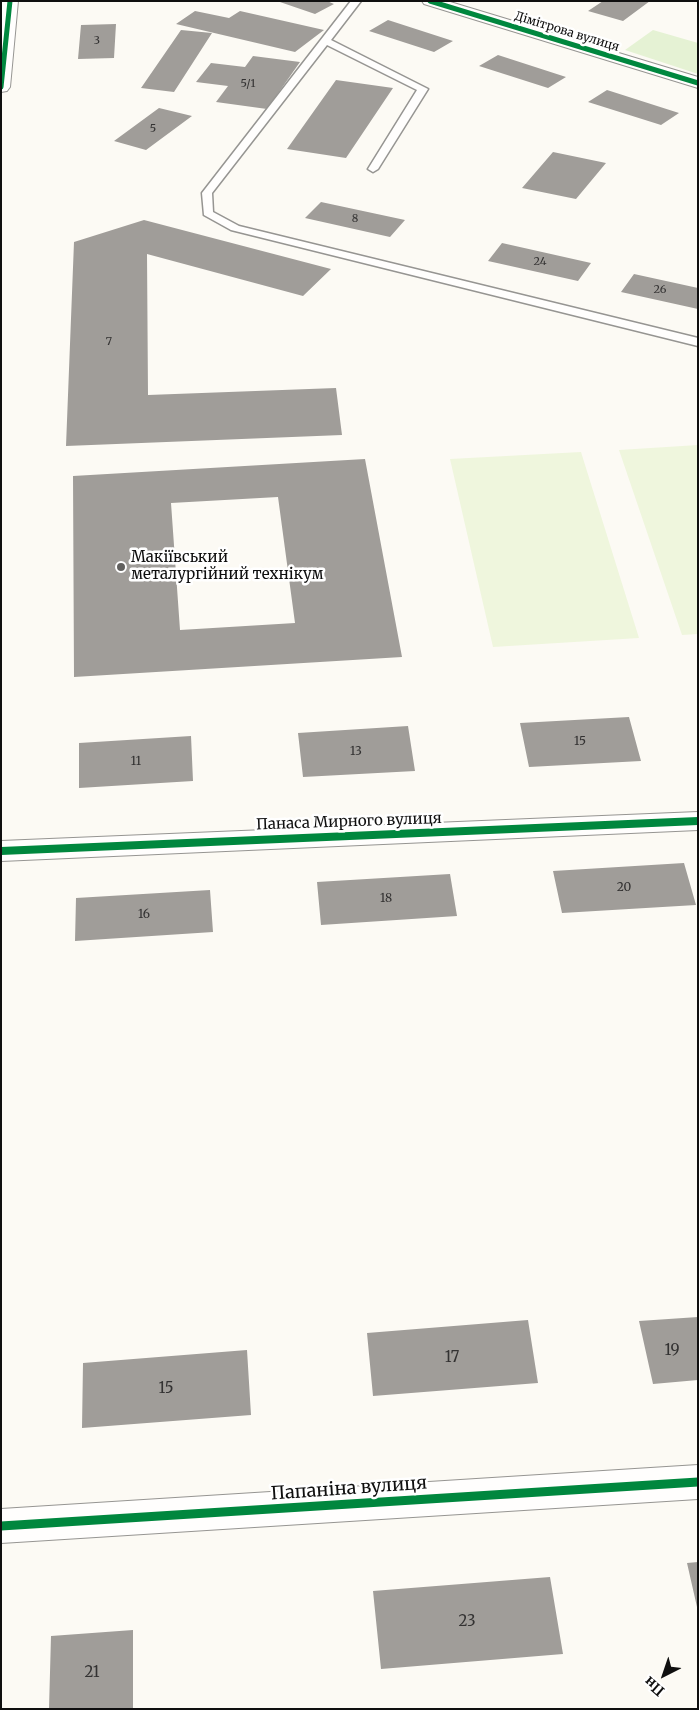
<!DOCTYPE html>
<html>
<head>
<meta charset="utf-8">
<style>
  body { margin:0 }
  #map { position:relative; width:699px; height:1710px; overflow:hidden; background:#fcfaf4; font-family:Merriweather,serif }
  canvas { display:block }
  .frame { position:absolute; inset:0; border:2px solid #0f0f0f; pointer-events:none }
  .north { position:absolute; left:639px; top:1650px; width:50px; height:50px; -webkit-text-stroke:4px #fff; paint-order:stroke; rotate:221deg; font-size:14px; font-weight:700; line-height:20px; text-align:center; color:#0f0f0f }
  .north::after { content:''; display:block; margin:auto; width:18px; height:22px; background:#0f0f0f; clip-path:polygon(50% 0,100% 100%,50% 72%,0 100%) }
</style>
</head>
<body>
<div id="map">
<canvas width="699" height="1710"></canvas>
<div class="frame"></div>
<div class="north">Пн</div>
</div>
<script>
const ctx = document.querySelector('canvas').getContext('2d');
ctx.lineJoin = 'round';
function fill(path, color) { ctx.fillStyle = color; ctx.fill(path, 'evenodd'); }
const shape = rows => new Path2D(rows.map(r => 'M' + r).join(''));
function strokePath(path, color, width, dash) { ctx.strokeStyle = color; ctx.lineWidth = width; ctx.lineCap = dash ? 'butt' : 'round'; ctx.setLineDash(dash || []); ctx.stroke(path); }
function label(font, color, halo, rows, align = 'center') {
  ctx.font = font + ' Merriweather,serif'; ctx.lineWidth = 5; ctx.setLineDash([]); ctx.textBaseline = 'middle'; ctx.strokeStyle = halo; ctx.fillStyle = color; for (const [text, x, y, turn = 0] of rows) {
    ctx.save(); ctx.translate(x, y); ctx.rotate((+turn || 0) * Math.PI / 180); ctx.textAlign = isNaN(turn) ? turn : align; if (halo) ctx.strokeText(text, 0, 0); ctx.fillText(text, 0, 0); ctx.restore();
  }
}
const green = shape([
  [653,30,698,43,698,74,625,50]
]);
const pitch = shape([
  [698,445,698,634,682,635,619,450],
  [581,452,639,638,493,647,450,459]
]);
const building = shape([
  [277,1,327,1,334,4,315,14],
  [603,1,650,1,623,21,588,11],
  [195,11,229,18,240,11,324,30,295,52,176,24],
  [388,20,453,41,434,52,369,31],
  [116,24,114,58,78,59,81,25],
  [181,30,212,33,174,92,141,88],
  [498,55,566,77,548,88,479,66],
  [253,56,300,62,267,109,216,102,228,86,196,82,211,63,245,67],
  [336,80,393,88,346,158,287,149],
  [607,90,679,113,661,125,588,102],
  [159,108,192,116,146,150,114,141],
  [553,152,606,163,576,199,522,188],
  [321,202,405,220,390,237,305,218],
  [144,220,331,269,303,296,147,254,148,395,336,388,342,435,66,446,74,242],
  [502,243,591,263,578,281,488,261],
  [634,274,698,288,698,309,621,292],
  [365,459,402,657,74,677,73,476],
  [278,497,295,623,180,630,171,503],
  [629,717,641,761,529,767,520,723],
  [408,726,415,771,303,777,298,733],
  [191,736,193,781,79,788,79,743],
  [684,863,696,905,562,913,553,871],
  [450,874,457,916,321,925,317,882],
  [210,890,213,932,75,941,76,898],
  [698,1317,698,1380,653,1384,639,1321],
  [528,1320,538,1383,373,1396,367,1333],
  [247,1350,251,1415,82,1428,83,1363],
  [698,1562,698,1607,697,1607,687,1563],
  [550,1577,563,1654,381,1669,373,1591],
  [133,1630,133,1709,49,1709,51,1636]
]);
const service = shape([
  [351,1,361,1,331,40,428,89,378,169,373,172,368,169,417,90,327,45,212,193,213,212,239,226,698,338,698,346,231,230,204,215,202,193,351,1]
]);
const minor = shape([
  [2,1,18,1,10,87,7,91,1,92,2,1],
  [422,1,447,1,698,77,698,88,424,4,422,1],
  [698,812,698,830,1,861,1,841,698,812],
  [698,1465,698,1499,1,1543,1,1509,698,1465]
]);
const cyclewayFar2 = shape([
  [430,1,698,83],
  [1,87,10,1]
]);
const cyclewayFar1 = shape([
  [1,851,698,821]
]);
const cycleway = shape([
  [1,1526,698,1482]
]);
const markers = [
  [121,567,5,"#62615f"]
];
const farNumbernames = [
  ["3",97,41],
  ["5/1",248,84],
  ["5",153,129],
  ["8",355,219],
  ["24",540,262],
  ["26",660,290],
  ["7",109,342]
];
const farStreetnames = [
  ["Дімітрова вулиця",567,32,17]
];
const numberNames = [
  ["15",580,742],
  ["13",356,752],
  ["11",136,762],
  ["20",624,888],
  ["18",386,899],
  ["16",144,915]
];
const poiNames = [
  ["Макіївський",131,558],
  ["металургійний технікум",131,575]
];
const streetNames = [
  ["Панаса Мирного вулиця",349,822,-2]
];
const nearNumbernames = [
  ["19",672,1351],
  ["17",452,1358],
  ["15",166,1389],
  ["23",467,1622],
  ["21",92,1673]
];
const nearStreetnames = [
  ["Папаніна вулиця",349,1489,-4]
];
fill(green, '#e5f2d4');
fill(pitch, '#eff6dd');
fill(building, '#a09d99');
strokePath(service, '#969592', 3);
strokePath(minor, '#969592', 2);
fill(service, '#fffefd');
fill(minor, '#fffefd');
strokePath(cyclewayFar2, '#00873e', 5);
strokePath(cyclewayFar1, '#00873e', 8);
strokePath(cycleway, '#00873e', 9);
for (const [x, y, r, color] of markers) { const dot = new Path2D(); dot.arc(x, y, r, 0, 2 * Math.PI); ctx.fillStyle = color; ctx.fill(dot); strokePath(dot, '#fff', 2); }
label('11px', '#333232', null, farNumbernames);
label('12px', '#0f0f0f', '#fff', farStreetnames);
label('12px', '#333232', null, numberNames);
label('15px', '#0f0f0f', '#fff', poiNames, 'left');
label('15px', '#0f0f0f', '#fff', streetNames);
label('15px', '#333232', null, nearNumbernames);
label('18px', '#0f0f0f', '#fff', nearStreetnames);
</script>
</body>
</html>
